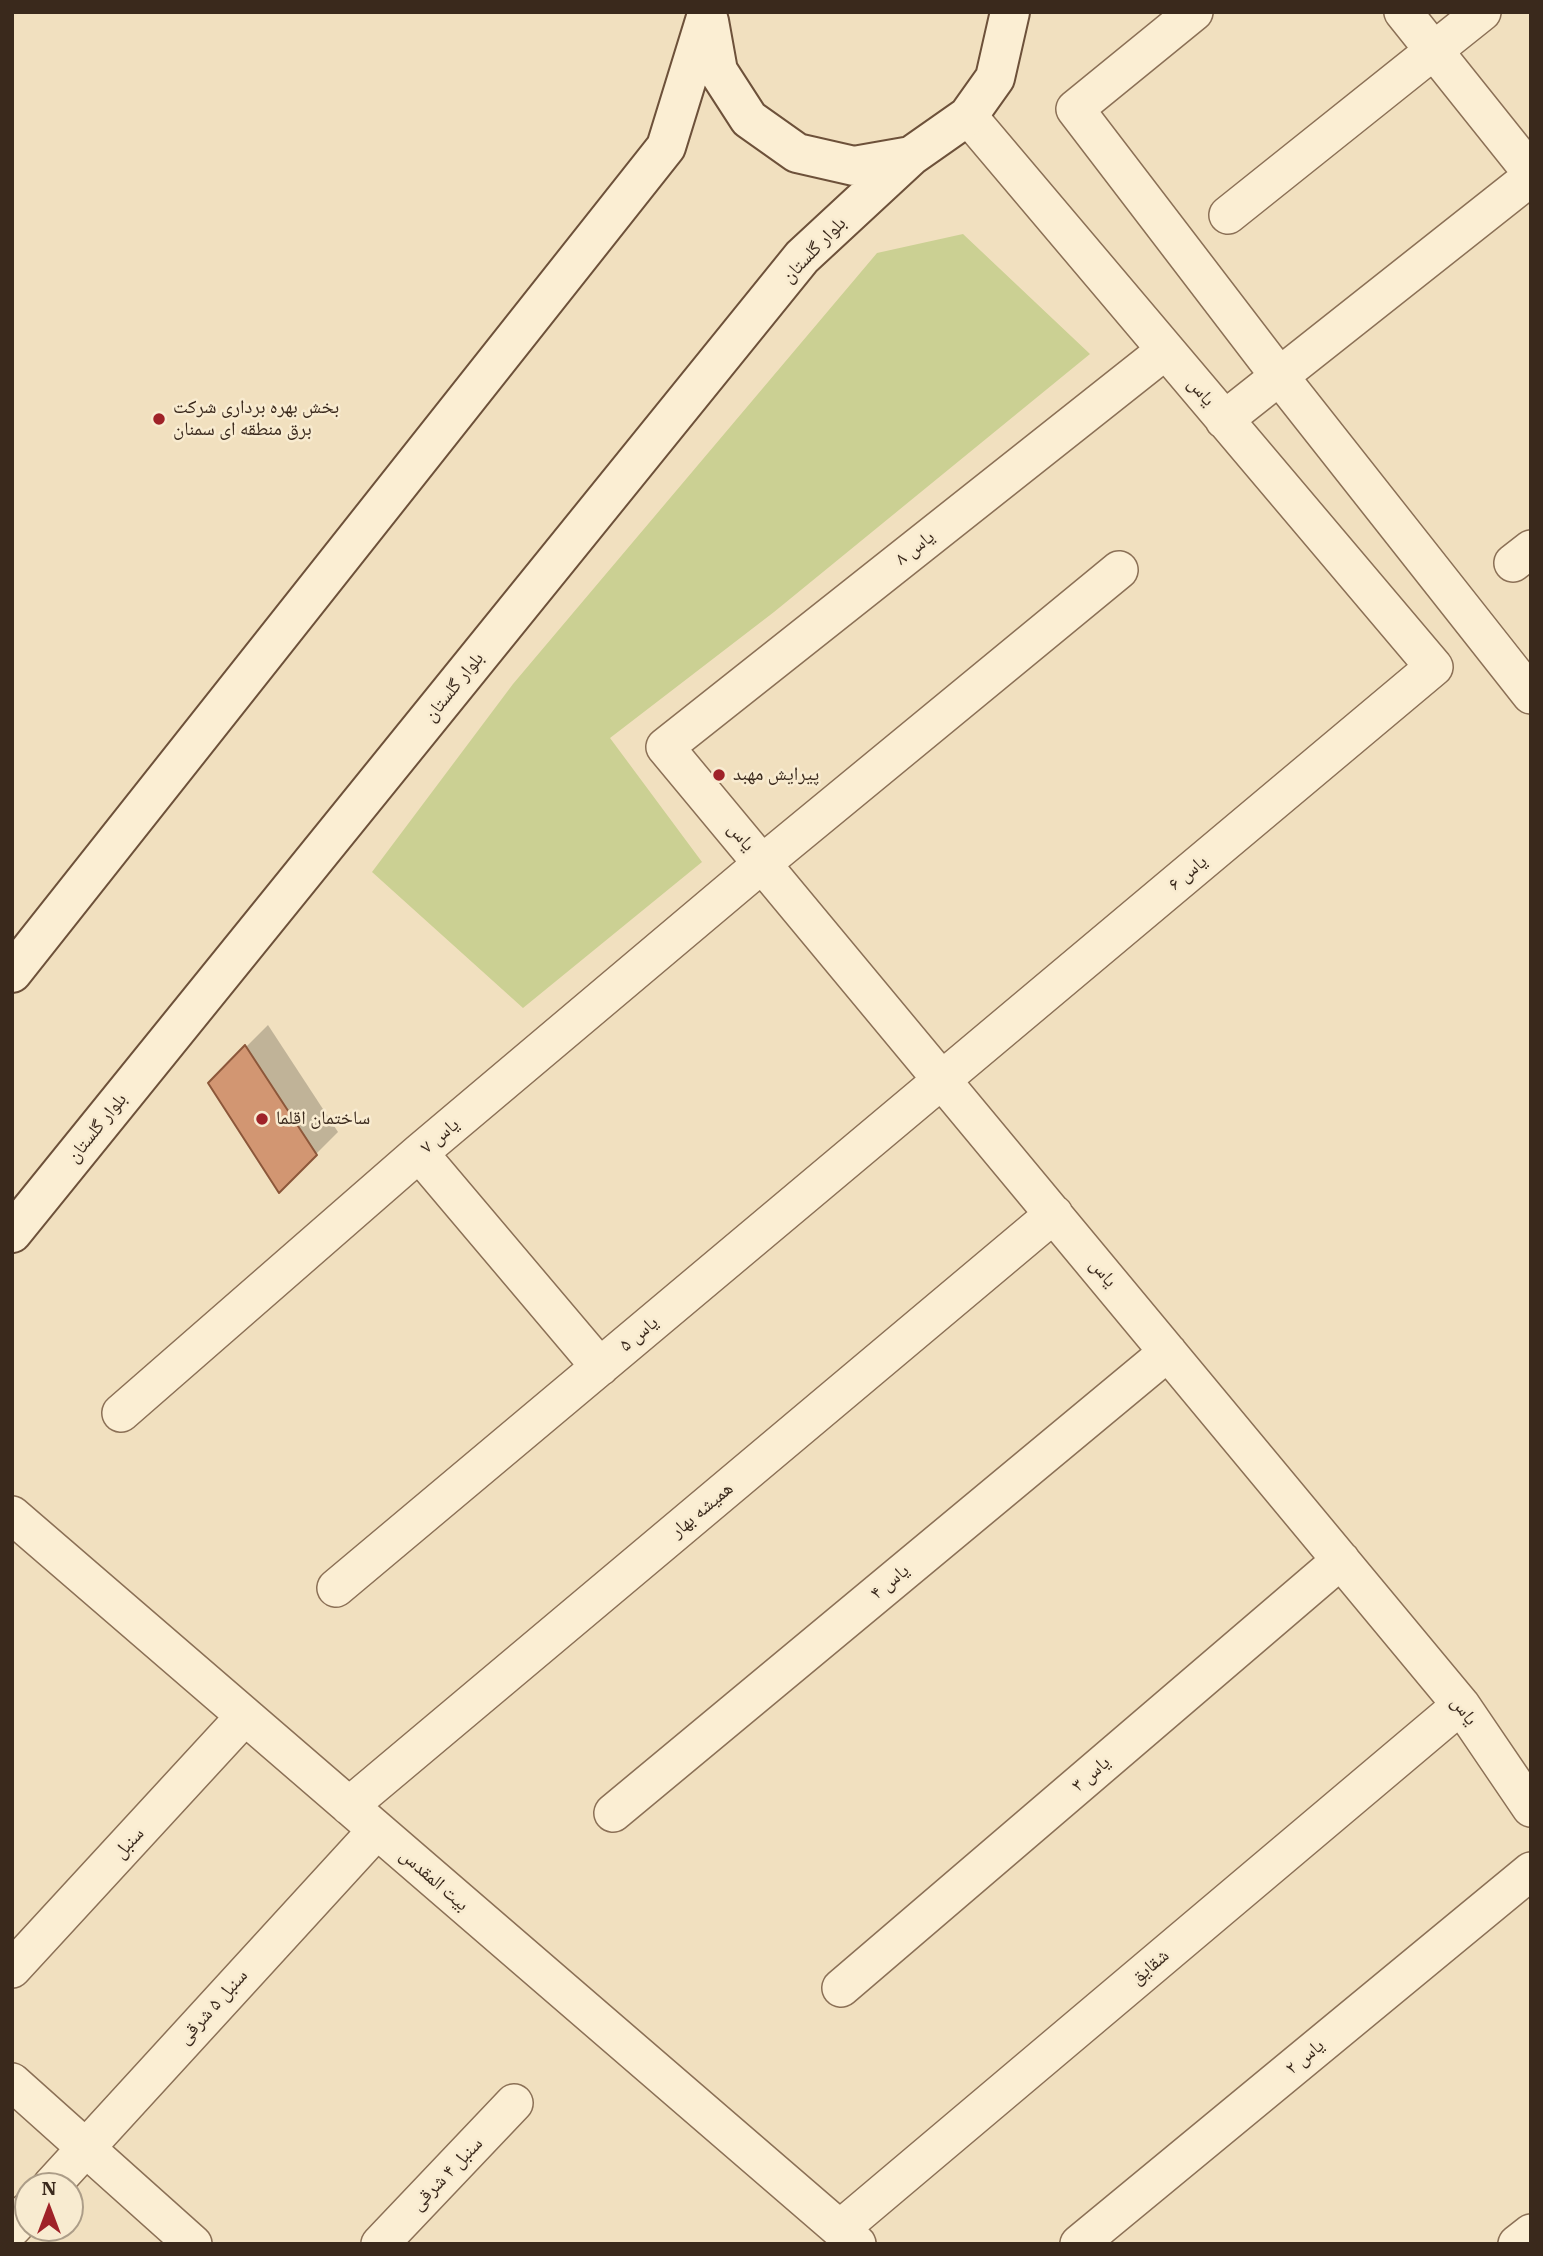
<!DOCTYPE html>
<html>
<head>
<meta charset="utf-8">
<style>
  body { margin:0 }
  #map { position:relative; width:1543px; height:2256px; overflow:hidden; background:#f1e0bf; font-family:"IBM Plex Serif",serif }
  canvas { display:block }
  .frame { position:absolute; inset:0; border:14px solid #3a291c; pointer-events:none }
  .north { position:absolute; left:14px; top:2172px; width:70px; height:70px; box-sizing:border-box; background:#f8ebd0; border:2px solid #ac9d88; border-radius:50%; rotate:0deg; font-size:19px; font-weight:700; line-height:28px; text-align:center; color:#3a291c }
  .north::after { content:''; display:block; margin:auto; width:24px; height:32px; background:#9f2228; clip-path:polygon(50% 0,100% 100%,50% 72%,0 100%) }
</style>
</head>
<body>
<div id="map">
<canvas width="1543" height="2256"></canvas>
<div class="frame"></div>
<div class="north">N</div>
</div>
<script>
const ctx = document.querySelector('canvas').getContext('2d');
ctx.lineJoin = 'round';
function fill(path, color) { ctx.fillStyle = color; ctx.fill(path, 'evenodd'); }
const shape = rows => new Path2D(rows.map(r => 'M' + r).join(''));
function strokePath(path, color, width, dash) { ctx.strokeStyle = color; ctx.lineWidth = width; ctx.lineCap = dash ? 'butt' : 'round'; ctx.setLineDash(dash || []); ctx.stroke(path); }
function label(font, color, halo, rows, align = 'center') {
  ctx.font = font + ' "IBM Plex Serif","Noto Naskh Arabic",serif'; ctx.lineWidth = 5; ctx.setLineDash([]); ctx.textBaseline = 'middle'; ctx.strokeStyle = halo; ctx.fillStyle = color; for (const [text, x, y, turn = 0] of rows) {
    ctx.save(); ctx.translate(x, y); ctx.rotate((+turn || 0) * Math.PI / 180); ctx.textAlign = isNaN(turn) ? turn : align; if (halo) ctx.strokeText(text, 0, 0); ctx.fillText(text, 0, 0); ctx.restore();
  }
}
const green = shape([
  [963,234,1090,354,774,612,610,738,702,862,523,1008,372,872,513,684,877,253]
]);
const shadow = shape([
  [268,1025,338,1132,279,1191,210,1083]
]);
const building = shape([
  [245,1045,317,1155,279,1193,208,1083,245,1045]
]);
const street = shape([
  [1194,12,1075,109,1280,377,1531,695],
  [1403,12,1531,172],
  [1228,215,1482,12],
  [1166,350,665,747,1461,1705,1531,1808],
  [1224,420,1531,177],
  [1513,563,1531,549],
  [419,1153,600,1367],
  [121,1413,419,1153,763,863,1119,570],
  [12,1515,857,2244],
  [336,1588,1434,667,968,116],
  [349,1806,1054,1214],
  [613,1813,1168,1352],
  [12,1969,245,1716],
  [841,1988,1341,1560],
  [12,2082,193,2244],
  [51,2186,377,1830],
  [12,2228,28,2211],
  [840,2229,1461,1705],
  [380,2244,514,2103],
  [1079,2244,1531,1871],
  [1517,2244,1531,2233]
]);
const secondary = shape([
  [709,21,718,71,749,119,797,153,854,166,911,156,968,116,995,78,1010,12],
  [12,973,666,147,707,14],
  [12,1233,802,257,911,156]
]);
const markers = [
  [159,419,7,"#9f2228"],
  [719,775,7,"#9f2228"],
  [262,1119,7,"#9f2228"]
];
const streetNames = [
  ["بلوار گلستان",814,250,-46],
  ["یاس",1201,392,50],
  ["یاس ۸",915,548,-38],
  ["بلوار گلستان",454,687,-51],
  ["یاس",741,837,50],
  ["یاس ۶",1188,873,-40],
  ["بلوار گلستان",97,1128,-51],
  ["یاس ۷",440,1136,-40],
  ["یاس",1103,1273,50],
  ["یاس ۵",639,1334,-40],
  ["همیشه بهار",702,1510,-40],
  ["یاس ۴",890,1582,-40],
  ["یاس",1464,1711,54],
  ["یاس ۳",1091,1774,-41],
  ["سنبل",129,1843,-47],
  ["بیت المقدس",434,1880,41],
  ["شقایق",1150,1967,-40],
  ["سنبل ۵ شرقی",213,2007,-48],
  ["یاس ۲",1305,2057,-40],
  ["سنبل ۴ شرقی",447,2174,-46]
];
const poiNames = [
  ["بخش بهره برداری شرکت",173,408],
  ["برق منطقه ای سمنان",173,430],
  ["پیرایش مهبد",733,775],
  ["ساختمان اقلما",276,1119]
];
fill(green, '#cbd093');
fill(shadow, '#0003');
fill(building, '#d29672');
strokePath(building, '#8c573a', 2);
strokePath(street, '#8b7056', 40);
strokePath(secondary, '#6d513a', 42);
strokePath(street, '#fbeed3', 37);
strokePath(secondary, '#fbeed3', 38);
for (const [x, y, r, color] of markers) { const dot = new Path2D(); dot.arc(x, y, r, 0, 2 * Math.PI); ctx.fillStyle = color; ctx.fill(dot); strokePath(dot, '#f8ebd0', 2.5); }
label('19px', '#3a291c', '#f8ebd0', streetNames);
label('19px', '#3a291c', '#f8ebd0', poiNames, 'left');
</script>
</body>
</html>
